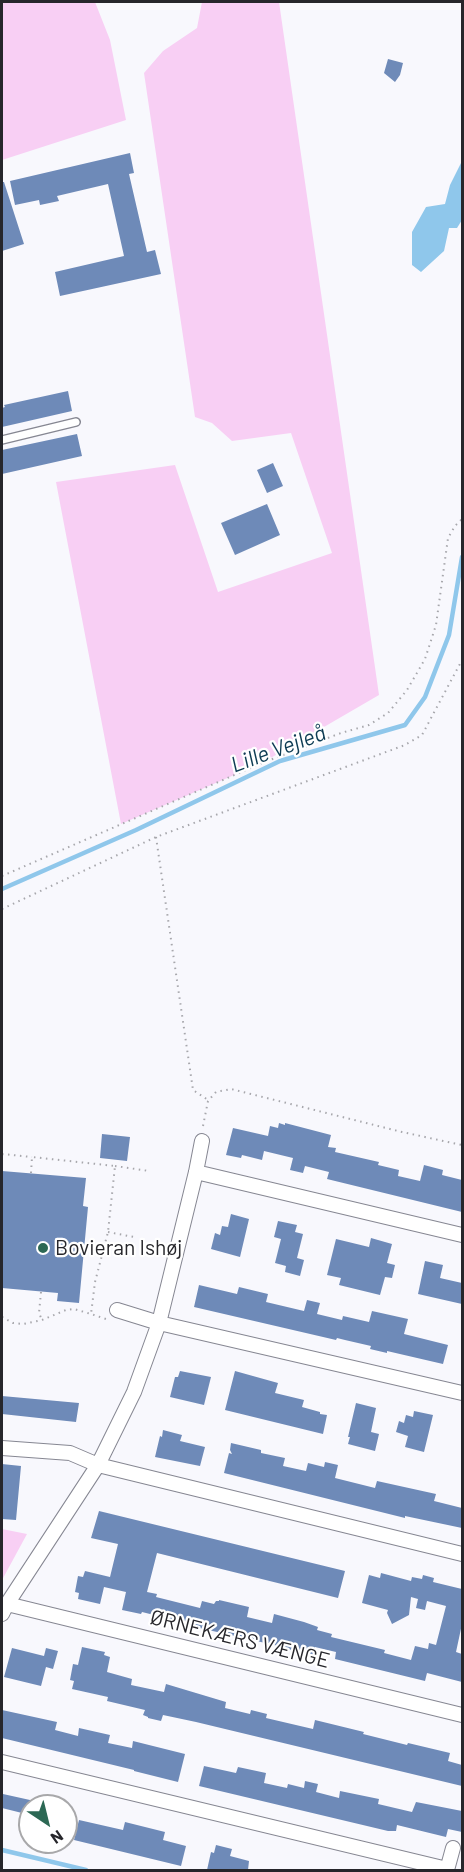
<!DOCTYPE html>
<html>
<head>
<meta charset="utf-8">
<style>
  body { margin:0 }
  #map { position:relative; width:464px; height:1872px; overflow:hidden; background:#f8f8fd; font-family:Barlow,sans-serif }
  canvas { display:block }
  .frame { position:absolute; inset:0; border:3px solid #26262b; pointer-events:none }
  .north { position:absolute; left:18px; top:1794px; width:60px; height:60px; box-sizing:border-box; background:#fff; border:2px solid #a8a8aa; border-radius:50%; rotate:145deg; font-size:16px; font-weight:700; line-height:24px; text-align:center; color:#26262b }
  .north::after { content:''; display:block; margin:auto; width:21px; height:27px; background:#2c6854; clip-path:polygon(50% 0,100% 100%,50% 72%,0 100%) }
</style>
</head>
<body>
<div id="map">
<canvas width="464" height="1872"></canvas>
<div class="frame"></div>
<div class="north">N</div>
</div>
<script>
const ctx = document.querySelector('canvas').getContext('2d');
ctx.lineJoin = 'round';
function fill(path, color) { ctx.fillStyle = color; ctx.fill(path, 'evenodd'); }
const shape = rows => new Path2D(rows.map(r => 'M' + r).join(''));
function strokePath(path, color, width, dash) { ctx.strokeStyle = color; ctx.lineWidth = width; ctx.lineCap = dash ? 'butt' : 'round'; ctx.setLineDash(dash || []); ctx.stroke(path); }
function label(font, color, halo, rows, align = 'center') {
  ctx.font = font + ' Barlow,sans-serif'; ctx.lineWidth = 4.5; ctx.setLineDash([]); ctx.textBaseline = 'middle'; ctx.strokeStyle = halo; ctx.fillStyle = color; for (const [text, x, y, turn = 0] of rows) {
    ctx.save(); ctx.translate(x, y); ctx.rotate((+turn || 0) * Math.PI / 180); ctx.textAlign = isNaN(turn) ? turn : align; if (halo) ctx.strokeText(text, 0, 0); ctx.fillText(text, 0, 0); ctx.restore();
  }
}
const green = shape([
  [2,2,95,2,110,40,126,120,2,160],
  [202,2,279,2,379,695,262,763,121,824,56,482,175,465,218,592,332,553,291,433,232,441,212,423,195,417,144,73,163,51,197,28],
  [2,1529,27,1534,2,1580]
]);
const water = shape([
  [462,161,462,220,457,228,449,228,444,251,421,272,412,265,412,232,426,207,445,204,450,185]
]);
const stream = shape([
  [2,889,136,830,280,761,405,725,425,697,449,635,462,557],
  [2,1850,86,1870]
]);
const building = shape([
  [388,59,403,63,400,75,395,82,384,73],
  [130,153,134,173,129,174,147,252,155,250,161,274,60,296,55,272,124,256,108,184,57,196,59,201,40,205,39,200,15,205,10,181],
  [2,182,4,182,24,244,2,251],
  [68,391,72,411,2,427,2,408,5,407,4,405],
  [77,434,82,456,2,474,2,450],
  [273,463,283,486,267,493,257,470],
  [267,504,280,535,235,555,221,523],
  [279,1123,285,1125,285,1123,331,1135,328,1147,336,1148,335,1152,379,1162,378,1165,399,1170,398,1176,420,1181,424,1165,443,1170,442,1175,462,1180,462,1212,327,1179,329,1172,305,1166,303,1173,290,1170,293,1158,264,1151,262,1160,242,1155,241,1158,226,1155,233,1128,268,1136,270,1126,278,1128],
  [102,1134,130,1137,127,1161,100,1158],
  [2,1171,86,1178,83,1206,88,1207,79,1303,57,1301,58,1293,2,1288],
  [231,1214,249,1219,240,1257,211,1249,215,1233,220,1235,222,1226,228,1227],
  [278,1221,297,1225,295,1232,303,1234,297,1258,304,1260,300,1276,285,1272,286,1266,275,1263,281,1239,274,1237],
  [371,1238,392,1244,387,1263,395,1265,392,1278,385,1277,380,1295,339,1285,341,1278,327,1275,336,1239,369,1247],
  [425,1261,443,1265,440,1278,462,1283,462,1304,418,1294],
  [199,1285,237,1294,239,1287,268,1294,266,1302,304,1311,307,1300,320,1303,317,1314,342,1320,343,1316,369,1322,372,1311,408,1319,404,1334,448,1345,443,1364,387,1351,387,1353,370,1349,371,1346,345,1340,337,1338,336,1340,194,1307],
  [180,1371,211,1377,204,1405,170,1397,175,1377,178,1377],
  [235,1371,278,1383,275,1393,304,1400,302,1407,320,1412,320,1414,327,1415,323,1434,225,1410],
  [2,1396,79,1403,76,1422,2,1414],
  [356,1403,376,1408,371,1432,379,1434,375,1451,348,1444,350,1437,348,1437],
  [414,1411,433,1415,424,1452,405,1447,408,1436,396,1432,399,1421,404,1423,406,1415,413,1417],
  [163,1430,182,1435,180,1441,205,1447,200,1466,155,1457,160,1436,162,1437],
  [231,1443,261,1450,261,1453,285,1458,283,1466,306,1471,308,1463,324,1467,325,1462,338,1465,335,1478,375,1488,377,1481,436,1494,434,1501,462,1508,462,1528,405,1516,405,1518,224,1473,229,1453,232,1454,230,1450],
  [2,1464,21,1466,16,1520,2,1519],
  [99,1511,345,1571,338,1598,157,1553,147,1592,157,1594,156,1597,200,1608,202,1601,214,1604,216,1601,219,1601,219,1600,249,1607,247,1617,272,1623,274,1614,304,1622,318,1627,317,1630,332,1634,331,1637,385,1650,384,1653,411,1660,415,1646,428,1649,429,1643,436,1645,446,1606,427,1601,425,1610,416,1608,418,1599,411,1597,409,1615,392,1624,387,1613,388,1610,362,1603,369,1575,380,1578,381,1573,411,1581,412,1577,422,1579,423,1575,434,1578,433,1582,462,1589,462,1624,456,1652,462,1654,462,1682,427,1673,425,1681,335,1659,336,1652,315,1647,313,1656,274,1645,169,1621,170,1619,142,1612,141,1614,122,1610,126,1592,104,1587,100,1604,78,1599,79,1593,75,1592,78,1576,83,1577,85,1571,110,1577,118,1544,91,1538],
  [82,1647,105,1652,104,1655,110,1657,107,1672,132,1679,131,1685,164,1692,166,1684,226,1702,225,1708,250,1714,251,1710,267,1714,266,1718,313,1729,315,1720,364,1732,363,1734,407,1745,408,1743,450,1753,448,1761,462,1765,462,1786,196,1722,163,1715,161,1721,148,1718,148,1717,143,1715,145,1710,107,1701,108,1697,72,1689,74,1681,70,1680,73,1664,78,1665],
  [12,1648,44,1656,46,1648,58,1651,53,1669,46,1667,41,1686,4,1677],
  [2,1710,57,1722,55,1730,78,1736,79,1728,110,1735,108,1743,132,1748,133,1741,185,1754,178,1782,134,1771,134,1770,2,1738],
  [204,1766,236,1773,238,1767,266,1773,264,1783,287,1788,288,1784,304,1788,305,1781,318,1784,316,1792,339,1798,340,1791,379,1799,378,1804,412,1812,416,1802,462,1811,462,1832,448,1829,446,1837,397,1825,396,1831,388,1831,199,1786],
  [3,1794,30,1800,30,1815,2,1808],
  [79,1820,123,1830,125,1822,165,1832,163,1840,186,1846,181,1866,74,1840],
  [216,1845,232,1849,230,1856,249,1861,248,1870,207,1870,211,1852,214,1853]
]);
const path = shape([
  [156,837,193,1090,208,1100],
  [2,876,262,763,341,733,369,725,388,713,407,690,425,659,436,625,448,538,455,526,462,519],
  [2,909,156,837,405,745,422,735,462,660],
  [203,1126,208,1101,216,1092,231,1089,402,1132,462,1145],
  [2,1154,32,1157],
  [115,1166,149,1171],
  [31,1173,32,1157,115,1166,108,1232,95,1282,91,1314,106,1319],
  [108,1232,134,1237],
  [41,1292,39,1313,42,1320],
  [2,1317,13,1323,23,1324,42,1320,66,1310,74,1309,91,1314]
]);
const service = shape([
  [2,440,76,422]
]);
const minor = shape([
  [196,1172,462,1235],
  [117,1310,159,1323,462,1393],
  [2,1448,70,1453,98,1465,462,1554],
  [7,1604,462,1715],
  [2,1614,7,1604,98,1465,134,1392,159,1323,196,1172,202,1141],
  [2,1762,447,1869],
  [447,1870,453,1848]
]);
const markers = [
  [43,1248,6,"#2c6854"]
];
const poiNames = [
  ["Bovieran Ishøj",55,1248]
];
const streetNames = [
  ["ØRNEKÆRS VÆNGE",240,1639,14]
];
const waterNames = [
  ["Lille Vejleå",278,749,-20]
];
fill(green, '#f8cff4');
fill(water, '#8fc7eb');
strokePath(stream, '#8fc7eb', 4.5);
fill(building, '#6e8ab8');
strokePath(service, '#868792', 10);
strokePath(minor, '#868792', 16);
strokePath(path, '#a7a7ac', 2, [1.5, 4.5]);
strokePath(service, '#fff', 7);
strokePath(minor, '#fff', 14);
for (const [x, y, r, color] of markers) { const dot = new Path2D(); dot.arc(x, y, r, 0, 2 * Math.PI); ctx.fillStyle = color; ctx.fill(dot); strokePath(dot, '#fff', 2); }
label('21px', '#26262b', '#fff', poiNames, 'left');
label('21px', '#26262b', '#fff', streetNames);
label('italic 22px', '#0e3c54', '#fff', waterNames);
</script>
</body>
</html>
